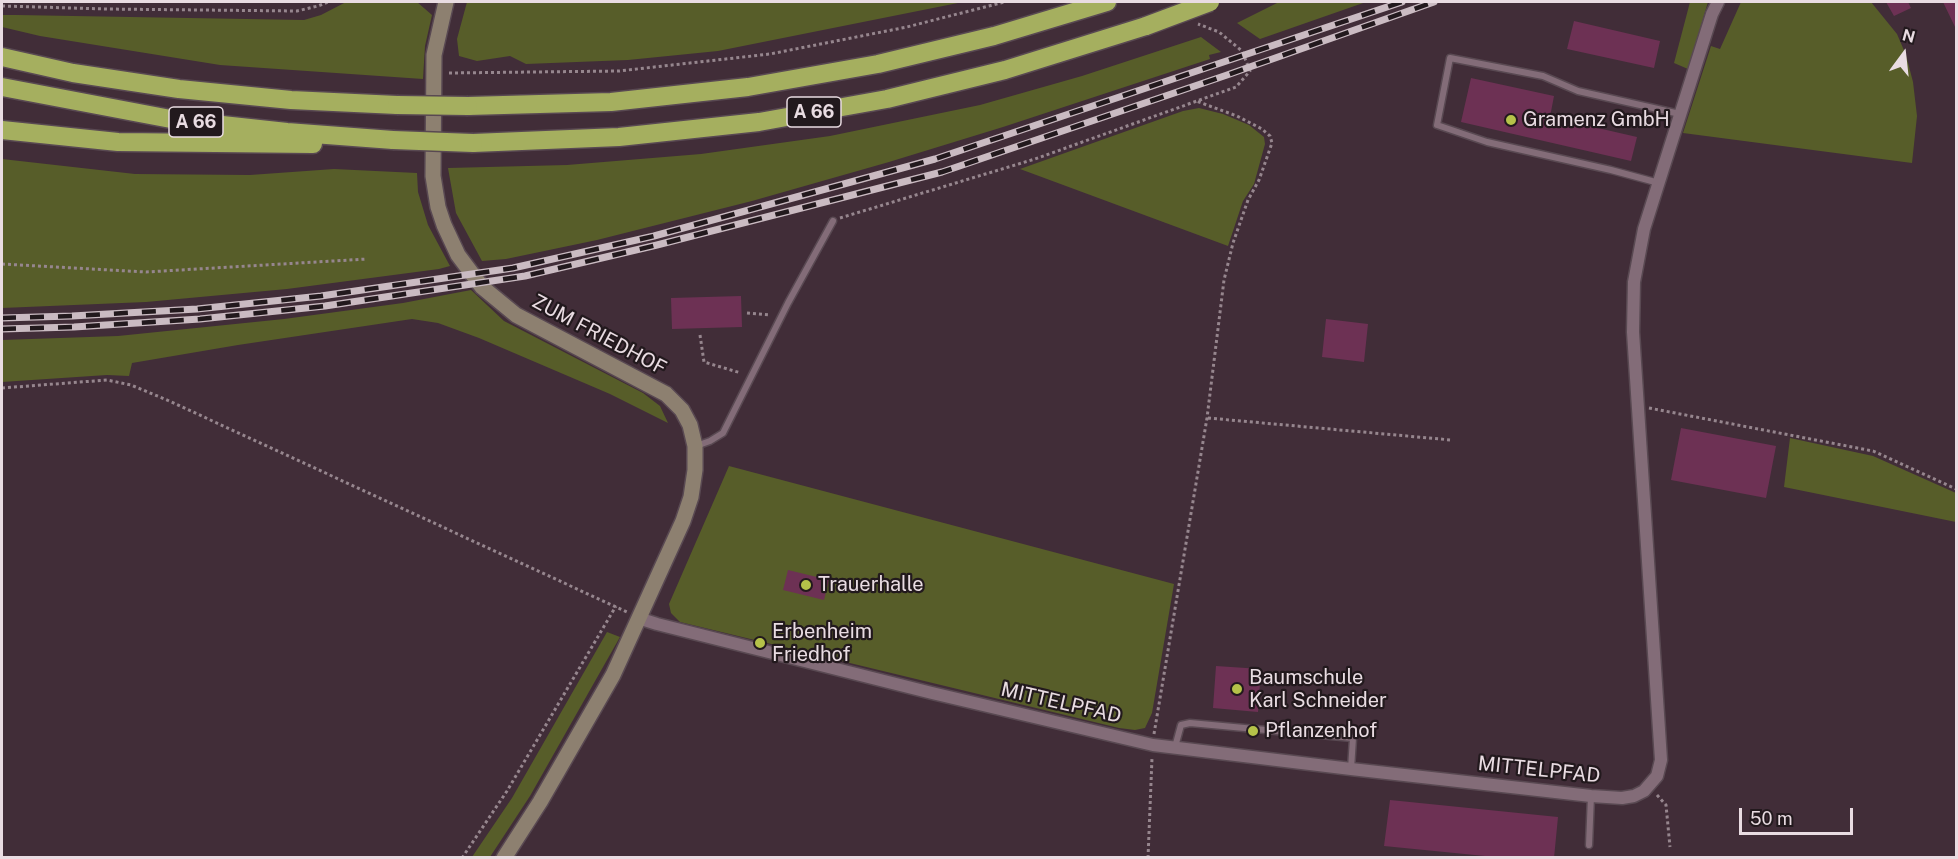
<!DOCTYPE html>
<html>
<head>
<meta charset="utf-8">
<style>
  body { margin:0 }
  #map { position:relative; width:1958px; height:859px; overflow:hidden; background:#412d38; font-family:"Public Sans",sans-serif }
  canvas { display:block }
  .frame { position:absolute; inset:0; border:3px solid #e9dce2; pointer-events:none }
  .north { position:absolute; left:1874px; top:24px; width:60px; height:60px; -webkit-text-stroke:4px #22191d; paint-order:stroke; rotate:15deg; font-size:16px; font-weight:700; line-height:24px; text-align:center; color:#e9dce2 }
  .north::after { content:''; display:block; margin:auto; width:21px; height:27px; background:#e9dce2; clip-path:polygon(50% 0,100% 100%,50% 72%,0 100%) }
  .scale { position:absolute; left:1739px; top:808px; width:114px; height:27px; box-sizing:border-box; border:3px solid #e9dce2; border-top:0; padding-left:8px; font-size:18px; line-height:21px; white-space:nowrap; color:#e9dce2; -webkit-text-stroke:4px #22191d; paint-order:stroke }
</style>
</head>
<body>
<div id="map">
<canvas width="1958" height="859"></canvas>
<div class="frame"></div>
<div class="north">N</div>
<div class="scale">50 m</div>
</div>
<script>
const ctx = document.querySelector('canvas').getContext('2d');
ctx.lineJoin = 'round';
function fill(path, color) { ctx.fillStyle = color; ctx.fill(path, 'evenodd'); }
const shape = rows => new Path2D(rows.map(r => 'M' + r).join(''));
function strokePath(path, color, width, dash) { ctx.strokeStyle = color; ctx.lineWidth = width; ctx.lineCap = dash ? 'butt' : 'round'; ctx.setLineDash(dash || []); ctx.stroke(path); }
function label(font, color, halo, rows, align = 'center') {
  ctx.font = font + ' "Public Sans",sans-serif'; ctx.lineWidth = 4.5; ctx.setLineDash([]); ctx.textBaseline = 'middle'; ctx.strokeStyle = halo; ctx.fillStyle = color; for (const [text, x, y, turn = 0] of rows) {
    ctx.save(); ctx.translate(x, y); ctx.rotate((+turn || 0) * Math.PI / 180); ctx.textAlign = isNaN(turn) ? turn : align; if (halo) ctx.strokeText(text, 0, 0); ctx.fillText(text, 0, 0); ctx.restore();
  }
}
const green = shape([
  [346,2,417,2,432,15,425,46,423,79,220,65,40,36,2,27,2,15,16,15,304,20,321,15],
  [467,2,963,2,718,51,628,60,526,64,510,56,477,61,459,56,457,39],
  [1279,2,1366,2,1260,39,1237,23],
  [1690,2,1708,2,1688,69,1674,63],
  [1741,2,1871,2,1897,34,1906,55,1913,82,1917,116,1912,163,1683,133,1711,46,1720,49],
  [1201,37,1221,52,1209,55,1210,59,1003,127,889,162,752,201,597,240,506,259,482,261,456,213,448,168,567,165,701,154,830,136,980,105,1082,76],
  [1199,108,1223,114,1249,125,1264,137,1265,144,1254,184,1243,201,1228,246,1020,169,1183,111],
  [2,159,135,174,250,175,334,169,417,173,418,192,428,225,450,266,439,269,287,289,146,302,2,308],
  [471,290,504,321,643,393,660,406,668,423,610,394,479,338,438,323,412,319,238,345,132,363,129,376,107,375,2,382,2,340,118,336,284,319,403,303],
  [1790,438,1873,456,1956,493,1956,522,1784,487],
  [729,466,1174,584,1152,713,1145,728,1135,730,1119,728,680,622,671,613,669,604],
  [607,632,620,637,530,796,490,857,472,857,512,798]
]);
const building = shape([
  [1886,2,1908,2,1911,8,1894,16],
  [1943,2,1956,2,1956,29],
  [1574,21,1660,41,1654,68,1567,49],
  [1471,78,1554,96,1550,117,1637,137,1631,161,1461,122],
  [741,296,742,327,672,329,671,298],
  [1326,319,1368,324,1364,362,1322,357],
  [1681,428,1776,446,1766,498,1671,480],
  [788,570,829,580,824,600,783,590],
  [1216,666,1261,669,1258,712,1213,708],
  [1390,800,1558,817,1554,858,1505,858,1384,846]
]);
const path = shape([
  [2,6,107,9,297,11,318,6,328,2],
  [449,73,619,71,770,54,907,27,1004,2],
  [840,218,1035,159,1236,87,1250,71,1242,51,1219,32,1198,24],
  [2,264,146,272,367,259],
  [747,313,770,315],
  [700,335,704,362,741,373],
  [2,388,107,380,131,385,167,400,627,612],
  [1649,408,1873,451,1956,489],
  [1208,418,1451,440],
  [1154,734,1207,418,1224,280,1233,243,1248,200,1259,180,1272,143,1270,136,1262,129,1237,116,1196,101],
  [1657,795,1666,805,1670,847],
  [462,858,507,791,616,606],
  [1148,858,1152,758]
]);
const lane = shape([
  [1659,183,1611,170,1487,142,1437,125,1450,58,1543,76,1578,91,1680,114],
  [696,446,710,441,723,433,788,303,833,221],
  [1175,747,1181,725,1190,723,1353,738,1351,769],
  [1589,845,1591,796]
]);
const street = shape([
  [638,618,657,624,932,693,1153,745,1351,769,1591,796,1622,798,1634,796,1644,791,1657,776,1661,760,1633,332,1634,282,1644,229,1712,14,1718,2]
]);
const secondary = shape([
  [446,2,434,55,433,176,438,207,444,225,458,255,482,287,516,315,666,394,682,410,690,425,695,446,695,470,691,497,683,521,613,675,540,802,504,858]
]);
const highway = shape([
  [2,57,73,73,179,89,291,100,397,105],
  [2,87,176,120,287,132,393,140],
  [468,106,611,102,748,87,878,64,994,36,1107,2],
  [2,130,118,142,313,144],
  [473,143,619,137,759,122,887,99,1005,70,1146,26]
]);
const rail = shape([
  [2,318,72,316,197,309,321,296,513,268,654,236,935,159,1402,2],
  [2,329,74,327,200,319,325,306,525,276,657,245,942,172,1227,75,1434,2]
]);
const highwayBridge = shape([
  [1146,26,1210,2],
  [397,105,468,106],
  [393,140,473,143]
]);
const markers = [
  [1511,120,6,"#b5c249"],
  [806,585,6,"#b5c249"],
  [760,643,6,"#b5c249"],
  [1237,689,6,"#b5c249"],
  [1253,731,6,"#b5c249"]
];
const shields = [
  [814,112,54],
  [196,122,54]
];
const shieldNames = [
  ["A 66",814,112],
  ["A 66",196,122]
];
const poiNames = [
  ["Gramenz GmbH",1523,120],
  ["Trauerhalle",818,585],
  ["Erbenheim",772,632],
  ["Friedhof",772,655],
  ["Baumschule",1249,678],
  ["Karl Schneider",1249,701],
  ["Pflanzenhof",1265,731]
];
const streetNames = [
  ["ZUM FRIEDHOF",599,335,28],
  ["MITTELPFAD",1061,703,13],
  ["MITTELPFAD",1539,770,6]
];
fill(green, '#575d29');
fill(building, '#6d3154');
strokePath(lane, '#594952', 9);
strokePath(street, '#594952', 15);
strokePath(secondary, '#594952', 18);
strokePath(highway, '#594952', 21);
strokePath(path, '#96868e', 3, [3, 3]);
strokePath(lane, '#836c78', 6);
strokePath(street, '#836c78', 12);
strokePath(secondary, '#8d8070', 15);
strokePath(highway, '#a5af5f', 18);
strokePath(rail, '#cabbc2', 7);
strokePath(rail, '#22191d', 4.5, [14]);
strokePath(highwayBridge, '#594952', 21, []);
strokePath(highwayBridge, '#a5af5f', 18);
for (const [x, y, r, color] of markers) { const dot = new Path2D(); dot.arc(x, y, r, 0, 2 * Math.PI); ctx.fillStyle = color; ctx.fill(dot); strokePath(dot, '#22191d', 2); }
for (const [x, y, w] of shields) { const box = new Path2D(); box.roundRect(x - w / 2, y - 15, w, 30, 4.5); ctx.fillStyle = '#22191d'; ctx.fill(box); strokePath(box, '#e9dce2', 1.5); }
label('bold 18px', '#e9dce2', null, shieldNames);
label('20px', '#e9dce2', '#22191d', poiNames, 'left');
label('20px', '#e9dce2', '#22191d', streetNames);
</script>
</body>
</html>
